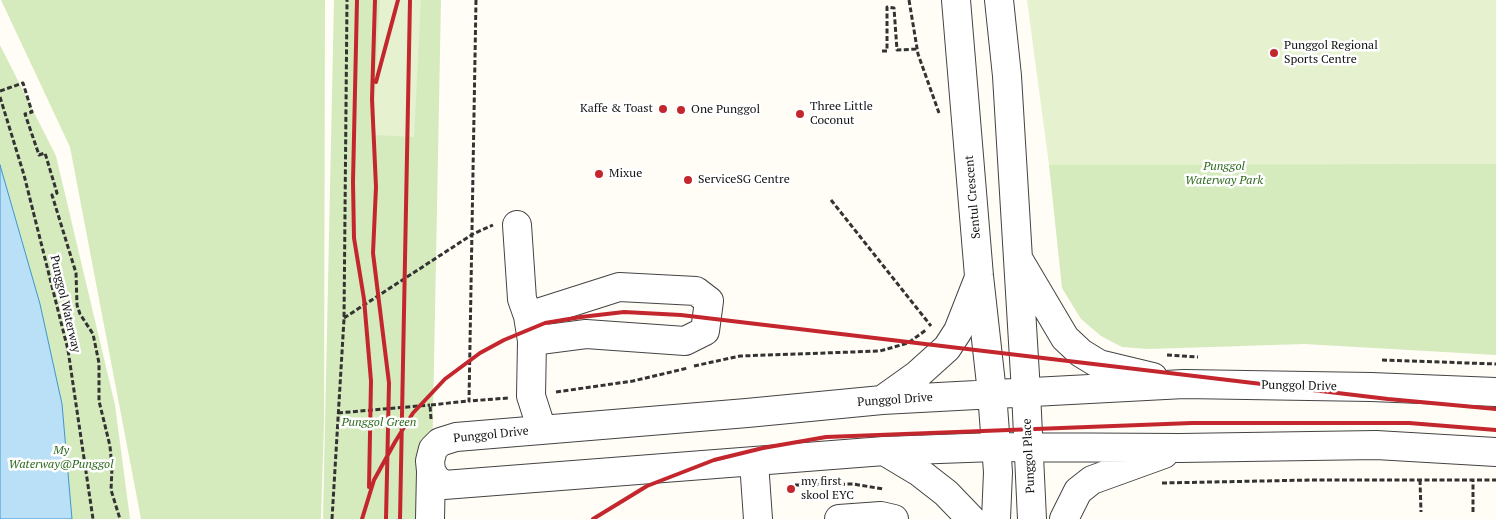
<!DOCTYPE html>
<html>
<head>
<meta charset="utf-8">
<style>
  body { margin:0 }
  canvas { display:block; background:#fffdf5 }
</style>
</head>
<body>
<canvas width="1496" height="519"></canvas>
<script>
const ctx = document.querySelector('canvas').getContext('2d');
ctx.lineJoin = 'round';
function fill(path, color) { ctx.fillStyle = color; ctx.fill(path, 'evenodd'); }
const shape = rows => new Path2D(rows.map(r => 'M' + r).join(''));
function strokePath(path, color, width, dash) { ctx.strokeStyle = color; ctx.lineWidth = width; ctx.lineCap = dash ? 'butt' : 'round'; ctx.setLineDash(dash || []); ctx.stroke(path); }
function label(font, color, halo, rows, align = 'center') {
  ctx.font = font + ' "PT Serif",serif'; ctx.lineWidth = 5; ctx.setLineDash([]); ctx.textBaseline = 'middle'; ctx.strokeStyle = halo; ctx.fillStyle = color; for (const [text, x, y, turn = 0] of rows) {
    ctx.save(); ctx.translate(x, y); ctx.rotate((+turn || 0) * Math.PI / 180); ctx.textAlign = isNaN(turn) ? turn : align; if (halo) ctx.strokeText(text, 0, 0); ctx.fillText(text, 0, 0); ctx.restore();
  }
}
const green = shape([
  [1,0,325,0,324,422,321,519,141,519,70,147],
  [334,0,441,0,431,519,323,519],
  [1496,0,1496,355,1304,344,1148,349,1122,347,1101,336,1081,319,1062,288,1049,165],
  [0,45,56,156,115,405,130,519,0,519]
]);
const pitch = shape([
  [380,0,421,0,414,137,373,135],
  [1027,0,1496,0,1496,164,1049,165]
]);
const water = shape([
  [0,165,40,304,62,404,72,519,0,519,0,165]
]);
const path = shape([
  [476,0,469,401,508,398],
  [909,0,918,54,939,113],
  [882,51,887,51,887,7,894,8,897,50,917,49],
  [0,91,23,83,32,112,25,114,39,155,45,153,57,193,52,195,76,273,77,305,80,314,93,334,99,363,99,401,110,446,112,468,111,490,120,519],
  [0,97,24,175,68,350,93,519],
  [831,200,931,326],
  [344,318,473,234,493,225],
  [1167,355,1198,357],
  [1382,360,1496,364],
  [694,366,740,356,880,351,908,343,926,330],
  [556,392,633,381,688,368],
  [338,413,430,405],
  [431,419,430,405,469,401],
  [1420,480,1421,512],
  [1162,483,1311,480,1496,480],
  [795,485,853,484,883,489],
  [1473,512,1473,480],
  [332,519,344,319,347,0]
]);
const minor = shape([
  [956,0,979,276,992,393,998,472,996,519],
  [999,0,1007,76,1026,392,1032,519],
  [517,225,522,299,528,316,532,341,531,396,542,430],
  [1020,262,1065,338,1081,353,1099,364,1153,377],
  [528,316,619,287,696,291,709,301,705,331,685,341,586,334,532,341],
  [1496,392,1371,387,1184,384,882,400,747,413,456,437,440,442,433,449,430,461,431,471,436,479,444,485,884,451,995,447,1180,448,1376,445,1496,452],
  [882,400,917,375,947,348,958,331,978,280],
  [884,451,919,472,946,493,971,519],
  [754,462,758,519],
  [430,519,431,471],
  [839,519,881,516,894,519],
  [1064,519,1078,491,1092,480,1164,454]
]);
const rail = shape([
  [357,0,353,182,354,238,364,299,371,381,369,487],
  [375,0,372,99,376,187,373,253,389,383,386,519],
  [376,82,398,0],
  [362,519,374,480,395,442,413,413,445,379,480,353,504,340,545,323,581,317,624,312,681,315,1388,399,1496,409],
  [400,519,410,0],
  [593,519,647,486,714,460,763,448,826,437,1192,423,1409,423,1496,430]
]);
const markers = [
  [1274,53,5,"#c4262e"],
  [663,109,5,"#c4262e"],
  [681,110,5,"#c4262e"],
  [800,114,5,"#c4262e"],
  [599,174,5,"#c4262e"],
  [688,180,5,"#c4262e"],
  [791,489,5,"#c4262e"]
];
const poiNames = [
  ["Punggol Regional",1284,46],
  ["Sports Centre",1284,60],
  ["Three Little",810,107],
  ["Coconut",810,121],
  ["Kaffe & Toast",653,109,"right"],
  ["One Punggol",691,110],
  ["Mixue",609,174],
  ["ServiceSG Centre",698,180],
  ["my first",801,482],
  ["skool EYC",801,496]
];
const parkNames = [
  ["Punggol",1224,167],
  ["Waterway Park",1224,181],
  ["Punggol Green",379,423],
  ["My",61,451],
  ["Waterway@Punggol",61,465]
];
const streetNames = [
  ["Sentul Crescent",973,197,-95],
  ["Punggol Waterway",65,304,77],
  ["Punggol Drive",1299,386,1],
  ["Punggol Drive",895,400,-4],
  ["Punggol Drive",491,435,-6],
  ["Punggol Place",1029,456,-93]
];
fill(green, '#d5ebbd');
fill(pitch, '#e6f2cf');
fill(water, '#b9e0f7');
strokePath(water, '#3f96cf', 1);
strokePath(minor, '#444', 30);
strokePath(path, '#333', 3, [5, 2.5]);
strokePath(minor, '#fff', 28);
strokePath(rail, '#c4262e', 4);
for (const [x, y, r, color] of markers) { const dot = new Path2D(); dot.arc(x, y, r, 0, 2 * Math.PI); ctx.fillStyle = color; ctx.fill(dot); strokePath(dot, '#fff', 2); }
label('12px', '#111', '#fff', poiNames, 'left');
label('italic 12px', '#2f6b1f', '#fff', parkNames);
label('12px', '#111', '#fff', streetNames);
</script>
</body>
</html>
